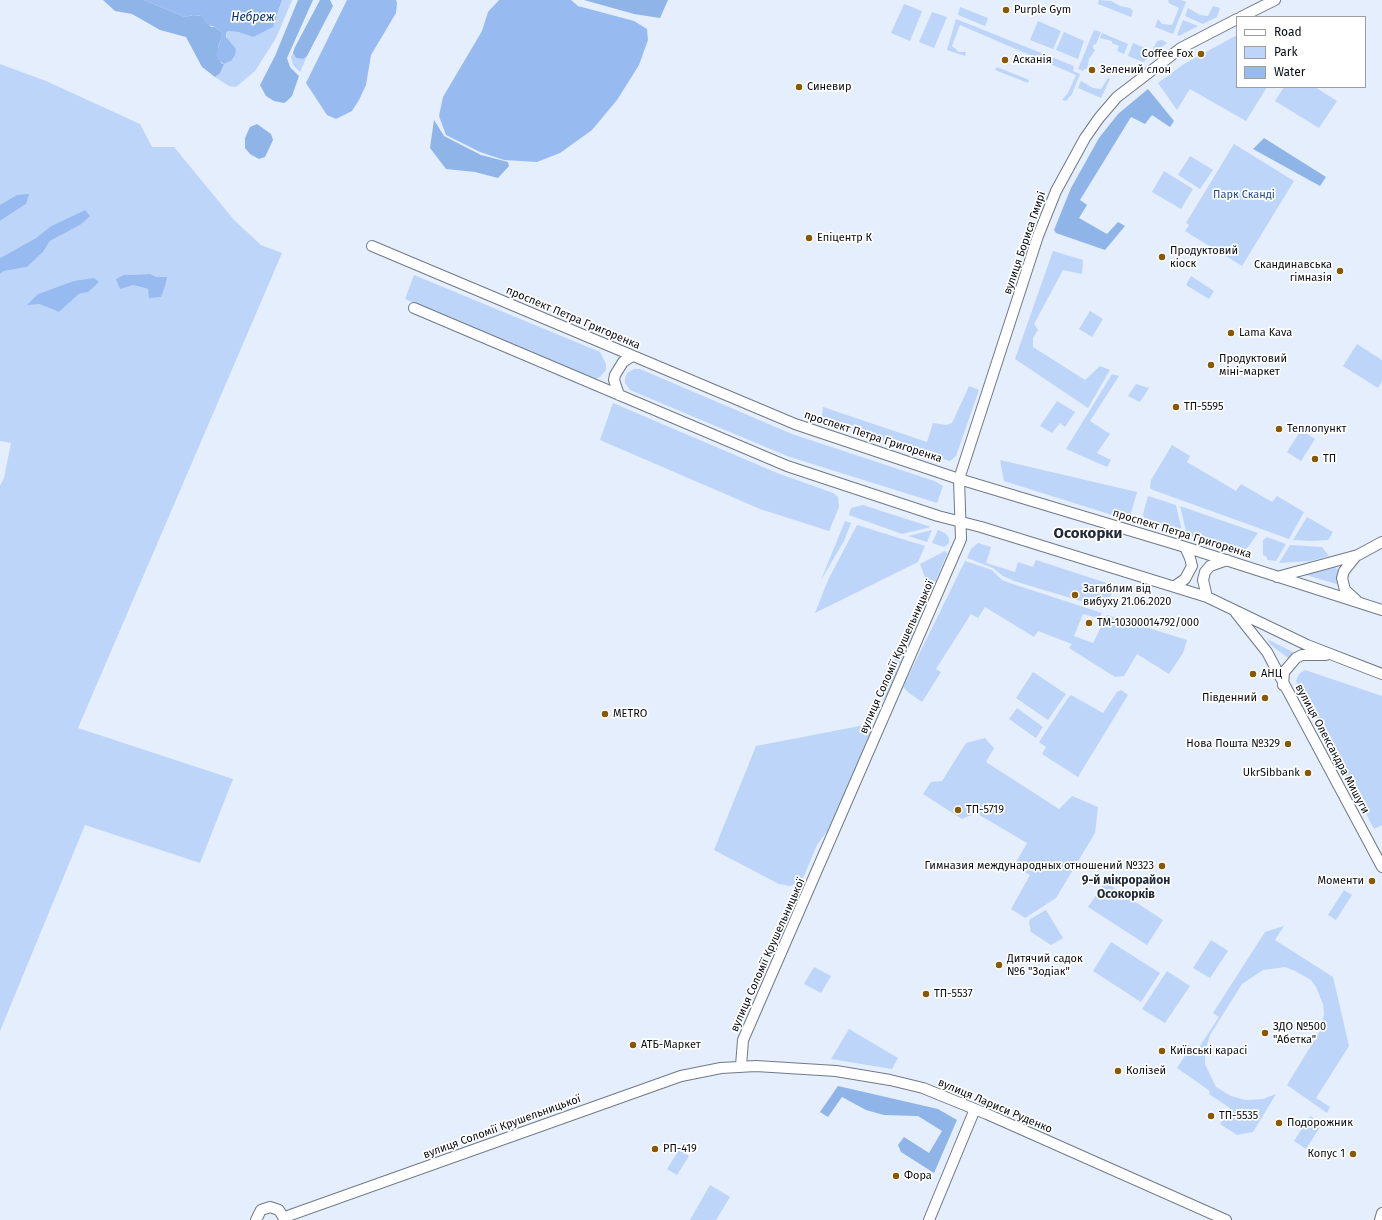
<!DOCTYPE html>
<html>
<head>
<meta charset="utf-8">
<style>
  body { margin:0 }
  #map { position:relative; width:1382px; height:1220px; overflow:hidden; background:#e4eefc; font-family:"Fira Sans",sans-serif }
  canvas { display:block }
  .legend { position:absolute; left:1236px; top:16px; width:130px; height:72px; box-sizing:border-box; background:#fff; border:1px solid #9d9ea1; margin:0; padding:5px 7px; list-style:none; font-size:12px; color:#090d13 }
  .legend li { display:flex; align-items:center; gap:8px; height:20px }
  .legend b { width:20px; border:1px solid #9d9ea1 }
</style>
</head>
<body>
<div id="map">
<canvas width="1382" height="1220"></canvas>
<ul class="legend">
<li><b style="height:5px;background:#fff"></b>Road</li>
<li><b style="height:11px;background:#bdd5f8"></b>Park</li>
<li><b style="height:11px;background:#97bbf1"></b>Water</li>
</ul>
</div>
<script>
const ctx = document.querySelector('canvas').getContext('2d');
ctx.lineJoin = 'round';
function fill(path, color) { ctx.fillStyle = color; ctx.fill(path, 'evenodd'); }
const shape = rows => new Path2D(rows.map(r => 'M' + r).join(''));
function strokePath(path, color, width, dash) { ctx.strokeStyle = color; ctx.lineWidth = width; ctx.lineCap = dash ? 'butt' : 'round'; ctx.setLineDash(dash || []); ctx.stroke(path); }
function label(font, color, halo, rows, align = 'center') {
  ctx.font = font + ' "Fira Sans",sans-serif'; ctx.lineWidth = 3.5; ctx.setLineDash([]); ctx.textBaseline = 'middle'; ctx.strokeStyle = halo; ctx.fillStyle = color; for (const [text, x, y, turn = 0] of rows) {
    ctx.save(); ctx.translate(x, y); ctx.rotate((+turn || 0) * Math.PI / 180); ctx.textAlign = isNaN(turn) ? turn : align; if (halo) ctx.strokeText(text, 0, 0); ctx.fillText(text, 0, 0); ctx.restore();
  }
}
const green = shape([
  [282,0,292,0,276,38,255,71,236,87,229,86,215,77,224,64,231,61,226,33,228,31,238,32,253,37,277,16],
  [1099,0,1111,1,1120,6,1130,8,1133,11,1131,17,1098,4],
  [1168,0,1181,0,1186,2,1173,34,1155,27,1158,19,1162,24,1172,25,1179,8,1169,3],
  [904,4,922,11,910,41,891,33],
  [1213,6,1220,8,1217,17,1203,24,1185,16,1188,8,1200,15,1208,16],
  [960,7,988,18,985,26,958,15],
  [932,12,947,17,934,48,919,42],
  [956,19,1074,66,1073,71,1080,74,1072,94,1066,101,1062,100,1068,93,1076,75,960,25,952,46,959,52,966,52,965,56,947,50],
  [1183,20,1198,26,1179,36,1177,35],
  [1038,21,1061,31,1053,49,1030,40],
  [1094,30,1101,32,1096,44,1093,45,1093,48,1095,50,1089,59,1087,69,1084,69,1083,71,1078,69],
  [1064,32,1084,41,1078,59,1056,50],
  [1102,33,1128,44,1124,54,1117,51,1119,46,1112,43,1112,41,1100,38],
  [1237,35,1237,87,1267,87,1246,121,1190,89,1177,110,1158,83,1184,64],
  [1162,40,1167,43,1143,62,1128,56,1133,43,1152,51,1157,41],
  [293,53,296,58,303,59,307,56,300,72,293,65,291,57],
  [0,64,46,81,140,124,152,147,174,147,234,220,261,245,282,253,78,728,233,779,200,863,85,825,0,1031,0,486,4,478,11,443,0,441,0,274,4,271,27,267,43,252,50,241,80,225,85,210,51,226,36,238,0,258,0,221,26,204,0,205],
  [150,274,157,277,167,277,148,289,133,285,124,275],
  [56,288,88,292,79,294,59,312,39,304,38,294],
  [997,67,1029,80,1028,83,995,70],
  [1108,78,1110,79,1101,98,1078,88,1081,81,1093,88,1101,89],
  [1284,87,1315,87,1337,101,1319,128,1275,101],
  [1234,144,1294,181,1242,266,1185,231,1189,225,1186,223],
  [1190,156,1213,170,1200,189,1178,175],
  [1164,171,1193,189,1181,209,1152,192],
  [1053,251,1083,260,1082,274,1063,270,1034,324,1038,330,1033,338,1033,347,1085,380,1100,366,1110,370,1088,408,1015,359],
  [414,275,600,352,606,364,606,370,600,377,594,379,405,299],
  [1191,276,1214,291,1209,299,1186,285],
  [1090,311,1103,319,1092,337,1079,329],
  [1357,344,1382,360,1382,381,1378,388,1343,366],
  [634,369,640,369,792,434,934,481,943,486,937,503,787,456,630,390,625,383,625,378,627,373],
  [1112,374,1119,376,1090,421,1110,434,1097,453,1111,460,1107,467,1066,449],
  [1136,384,1149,388,1140,402,1128,396],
  [969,386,979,390,956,456,950,461,828,423,822,417,823,407,927,442,933,423,946,425,952,423],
  [1057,401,1075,412,1065,427,1060,423,1052,433,1040,426],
  [613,403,777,473,833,493,838,497,839,507,829,531,760,509,600,440],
  [1301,430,1315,439,1301,461,1287,452],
  [1172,445,1190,456,1187,462,1236,491,1241,484,1272,502,1277,496,1304,512,1289,539,1153,490,1150,488,1151,480],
  [1000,460,1137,492,1131,513,1125,519,1004,481],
  [1148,496,1176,505,1183,535,1145,521,1143,514],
  [863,505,931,527,902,534,849,515,851,508],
  [1180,506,1258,533,1245,551,1240,549,1239,551,1187,535],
  [1307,517,1333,532,1328,540,1311,541,1293,540],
  [845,521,851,523,844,541,821,580],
  [857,525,925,546,918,562,815,613,828,580],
  [932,530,927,542,908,536],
  [938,530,945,533,949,538,949,543,944,547,932,543],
  [1267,537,1286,544,1276,561,1267,560,1267,557,1263,555,1263,540],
  [978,543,991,547,986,563,1015,572,1018,562,1033,567,1036,560,1116,586,1104,608,1014,581,1003,576,993,568,967,558,971,549],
  [1290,545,1322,547,1329,556,1310,561,1279,563],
  [945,551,947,554,885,699,878,697,925,586,926,580,920,564],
  [965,561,992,570,1002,580,1013,584,1102,613,1099,618,1083,614,1074,636,1093,643,1107,615,1187,640,1183,653,1169,674,1137,654,1124,676,1115,677,1069,648,1072,644,1038,631,1034,637,985,607,978,618,971,614,936,669,941,672,922,702,909,693,903,687],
  [1335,567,1339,571,1340,585,1306,575],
  [1267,639,1295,653,1288,658,1271,645],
  [1305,670,1382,696,1382,825,1374,829,1296,681,1299,674],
  [1033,672,1066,694,1048,720,1016,698],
  [1121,690,1128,695,1078,777,1042,754,1046,747,1039,742,1068,698,1071,695,1103,713,1117,692],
  [1017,708,1043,727,1036,738,1009,719],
  [870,714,873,715,868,729,870,734,828,830,817,845,804,876,799,882,790,886,779,884,714,850,756,746,865,725],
  [985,738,994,748,986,762,1059,809,1072,796,1098,807,1095,833,1056,898,1025,918,1011,909,1030,875,1014,866,1027,843,976,813,962,819,923,794,931,782,942,781,966,743],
  [1105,882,1163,920,1147,945,1088,907],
  [1344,890,1352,895,1336,920,1328,915],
  [1046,910,1063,938,1051,945,1031,932,1029,923,1030,919],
  [1284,926,1275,940,1333,977,1349,1046,1316,1098,1330,1107,1327,1113,1287,1085,1320,1031,1324,1014,1323,1004,1316,987,1311,980,1295,971,1285,967,1263,970,1242,984,1210,1035,1205,1051,1205,1064,1216,1087,1231,1096,1246,1100,1263,1099,1276,1094,1253,1132,1237,1135,1220,1124,1230,1108,1209,1094,1210,1091,1177,1068,1190,1048,1196,1052,1219,1017,1213,1013,1265,932],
  [1211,940,1228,951,1210,978,1193,968],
  [1111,942,1160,973,1141,1002,1093,971],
  [814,967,831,976,821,993,804,984],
  [1167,971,1190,986,1165,1023,1142,1009],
  [849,1029,898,1058,892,1069,831,1059],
  [1310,1116,1322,1124,1306,1149,1294,1141],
  [679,1150,689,1156,677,1175,667,1169],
  [710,1185,730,1197,716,1220,690,1220]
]);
const forest = shape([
  [103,0,144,0,185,17,193,15,202,16,211,27,215,27,221,32,221,39,218,47,221,63,224,64,220,73,215,77,202,67,186,37,160,30,132,14,115,11],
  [298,0,313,0,287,58,290,67,299,76,292,96,287,101,284,103,274,101,266,96,260,85,275,56],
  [320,0,330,0,333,6,307,56,303,59,296,58,293,53,295,47],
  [584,0,668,0,660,18,634,14],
  [1148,89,1174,121,1170,127,1152,115,1145,124,1131,117,1080,200,1087,205,1079,218,1107,234,1118,222,1125,226,1105,250,1056,233,1054,230,1071,188,1099,138,1118,114],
  [434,120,444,136,481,155,508,162,509,166,498,178,475,172,446,169,430,148],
  [257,124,271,134,273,140,265,157,259,159,250,154,245,148,245,138,250,127],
  [1264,138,1326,177,1320,186,1253,149],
  [838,1086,938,1109,957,1120,934,1173,901,1152,898,1145,904,1137,929,1153,942,1131,918,1116,884,1115,866,1110,842,1097,828,1117,820,1112]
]);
const water = shape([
  [144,0,282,0,273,27,253,37,238,32,228,31,226,33,226,37,236,49,235,55,231,61,224,64,217,59,216,54,221,39,221,32,215,27,206,24,202,16,193,15,185,17],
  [347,0,396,0,397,3,396,13,371,55,366,85,359,100,352,111,336,119,327,115,306,83],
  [499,0,571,0,578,6,634,21,647,29,648,40,639,65,617,100,592,130,560,153,537,162,504,160,480,152,446,135,439,116,443,97,482,31,488,12],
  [29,194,26,204,0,221,0,205,17,195],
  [85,210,90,216,80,225,50,241,43,252,27,267,4,271,0,274,0,258,36,238,51,226],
  [150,274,157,277,167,277,165,286,161,297,149,298,148,289,133,285,120,289,116,279,124,275],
  [94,278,99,282,88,292,79,294,59,312,39,304,27,305,38,294,74,281]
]);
const minor = shape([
  [1241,17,1275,0],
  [372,246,795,424,959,479,1185,547,1382,610],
  [414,308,787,466,938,516,981,527,1207,597,1307,645,1382,674],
  [619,395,614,380,615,375,623,362,632,356],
  [1277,577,1358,555,1382,542],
  [1175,586,1185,579,1192,566,1190,558,1185,547],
  [1207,597,1203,580,1205,572,1210,566,1227,560],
  [1356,600,1345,590,1342,578,1344,571,1356,556],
  [1236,613,1267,652,1382,867],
  [1283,685,1284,672,1296,658,1302,655,1326,655],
  [741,1066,743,1040,961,539,959,479,1038,236,1056,191,1085,138,1099,118,1117,97,1181,48,1237,19],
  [285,1217,681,1076,721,1068,756,1066,836,1071,890,1080,923,1088,987,1114,1226,1220],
  [256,1220,261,1210,270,1207,279,1210,285,1220],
  [929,1220,975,1109],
  [1380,1220,1382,1213]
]);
const markers = [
  [1006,10,4,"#885900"],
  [1201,54,4,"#885900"],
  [1005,60,4,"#885900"],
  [1092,70,4,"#885900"],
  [799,87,4,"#885900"],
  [809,238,4,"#885900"],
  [1162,257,4,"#885900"],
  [1340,271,4,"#885900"],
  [1231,333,4,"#885900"],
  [1211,365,4,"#885900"],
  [1176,407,4,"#885900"],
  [1279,429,4,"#885900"],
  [1315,459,4,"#885900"],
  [1075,595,4,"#885900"],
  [1089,623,4,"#885900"],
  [1253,674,4,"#885900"],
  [1265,698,4,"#885900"],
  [605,714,4,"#885900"],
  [1288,744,4,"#885900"],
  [1308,773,4,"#885900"],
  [958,810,4,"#885900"],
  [1162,866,4,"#885900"],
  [1372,881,4,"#885900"],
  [999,965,4,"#885900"],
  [926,994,4,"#885900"],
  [1265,1033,4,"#885900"],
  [633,1045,4,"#885900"],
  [1162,1051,4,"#885900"],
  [1118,1071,4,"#885900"],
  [1211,1116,4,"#885900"],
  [1279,1123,4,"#885900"],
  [655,1149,4,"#885900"],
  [1353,1154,4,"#885900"],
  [896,1176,4,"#885900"]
];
const poiNames = [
  ["Purple Gym",1014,10],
  ["Coffee Fox",1193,54,"right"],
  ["Асканія",1013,60],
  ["Зелений слон",1100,70],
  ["Синевир",807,87],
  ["Епіцентр К",817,238],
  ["Продуктовий",1170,251],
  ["кіоск",1170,264],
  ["Скандинавська",1332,265,"right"],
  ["гімназія",1332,278,"right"],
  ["Lama Kava",1239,333],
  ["Продуктовий",1219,359],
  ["міні-маркет",1219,372],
  ["ТП-5595",1184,407],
  ["Теплопункт",1287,429],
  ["ТП",1323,459],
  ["Загиблим від",1083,589],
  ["вибуху 21.06.2020",1083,602],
  ["ТМ-10300014792/000",1097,623],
  ["АНЦ",1261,674],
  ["Південний",1257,698,"right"],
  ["METRO",613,714],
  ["Нова Пошта №329",1280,744,"right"],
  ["UkrSibbank",1300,773,"right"],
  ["ТП-5719",966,810],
  ["Гимназия международных отношений №323",1154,866,"right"],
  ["Моменти",1364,881,"right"],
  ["Дитячий садок",1007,959],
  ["№6 \"Зодіак\"",1007,972],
  ["ТП-5537",934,994],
  ["ЗДО №500",1273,1027],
  ["\"Абетка\"",1273,1040],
  ["АТБ-Маркет",641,1045],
  ["Київські карасі",1170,1051],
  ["Колізей",1126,1071],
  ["ТП-5535",1219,1116],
  ["Подорожник",1287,1123],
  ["РП-419",663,1149],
  ["Копус 1",1345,1154,"right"],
  ["Фора",904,1176]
];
const parkNames = [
  ["Парк Сканді",1244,195]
];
const streetNames = [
  ["вулиця Бориса Гмирі",1025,243,-71],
  ["проспект Петра Григоренка",573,318,23],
  ["проспект Петра Григоренка",873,437,18],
  ["проспект Петра Григоренка",1182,534,17],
  ["вулиця Соломії Крушельницької",897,657,-66],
  ["вулиця Олександра Мишуги",1332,749,62],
  ["вулиця Соломії Крушельницької",768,955,-66],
  ["вулиця Лариси Руденко",995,1106,23],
  ["вулиця Соломії Крушельницької",502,1127,-20]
];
const waterNames = [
  ["Небреж",253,18]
];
const neighbourhoodNames = [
  ["9-й мікрорайон",1126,881],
  ["Осокорків",1126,895]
];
const districtNames = [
  ["Осокорки",1088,534]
];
fill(green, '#bdd5f8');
fill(forest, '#8fb4e8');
fill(water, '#97bbf1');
strokePath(minor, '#6f7989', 12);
strokePath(minor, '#fff', 10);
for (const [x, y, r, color] of markers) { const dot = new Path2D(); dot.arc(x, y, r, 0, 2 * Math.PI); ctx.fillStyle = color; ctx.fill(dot); strokePath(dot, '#fff', 1.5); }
label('11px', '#090d13', '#fff', poiNames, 'left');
label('11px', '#224f8e', '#fff', parkNames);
label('11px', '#090d13', '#fff', streetNames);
label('italic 12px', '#01316d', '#fff', waterNames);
label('bold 12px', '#212a37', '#fff', neighbourhoodNames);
label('bold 15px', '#212a37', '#fff', districtNames);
</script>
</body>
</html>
